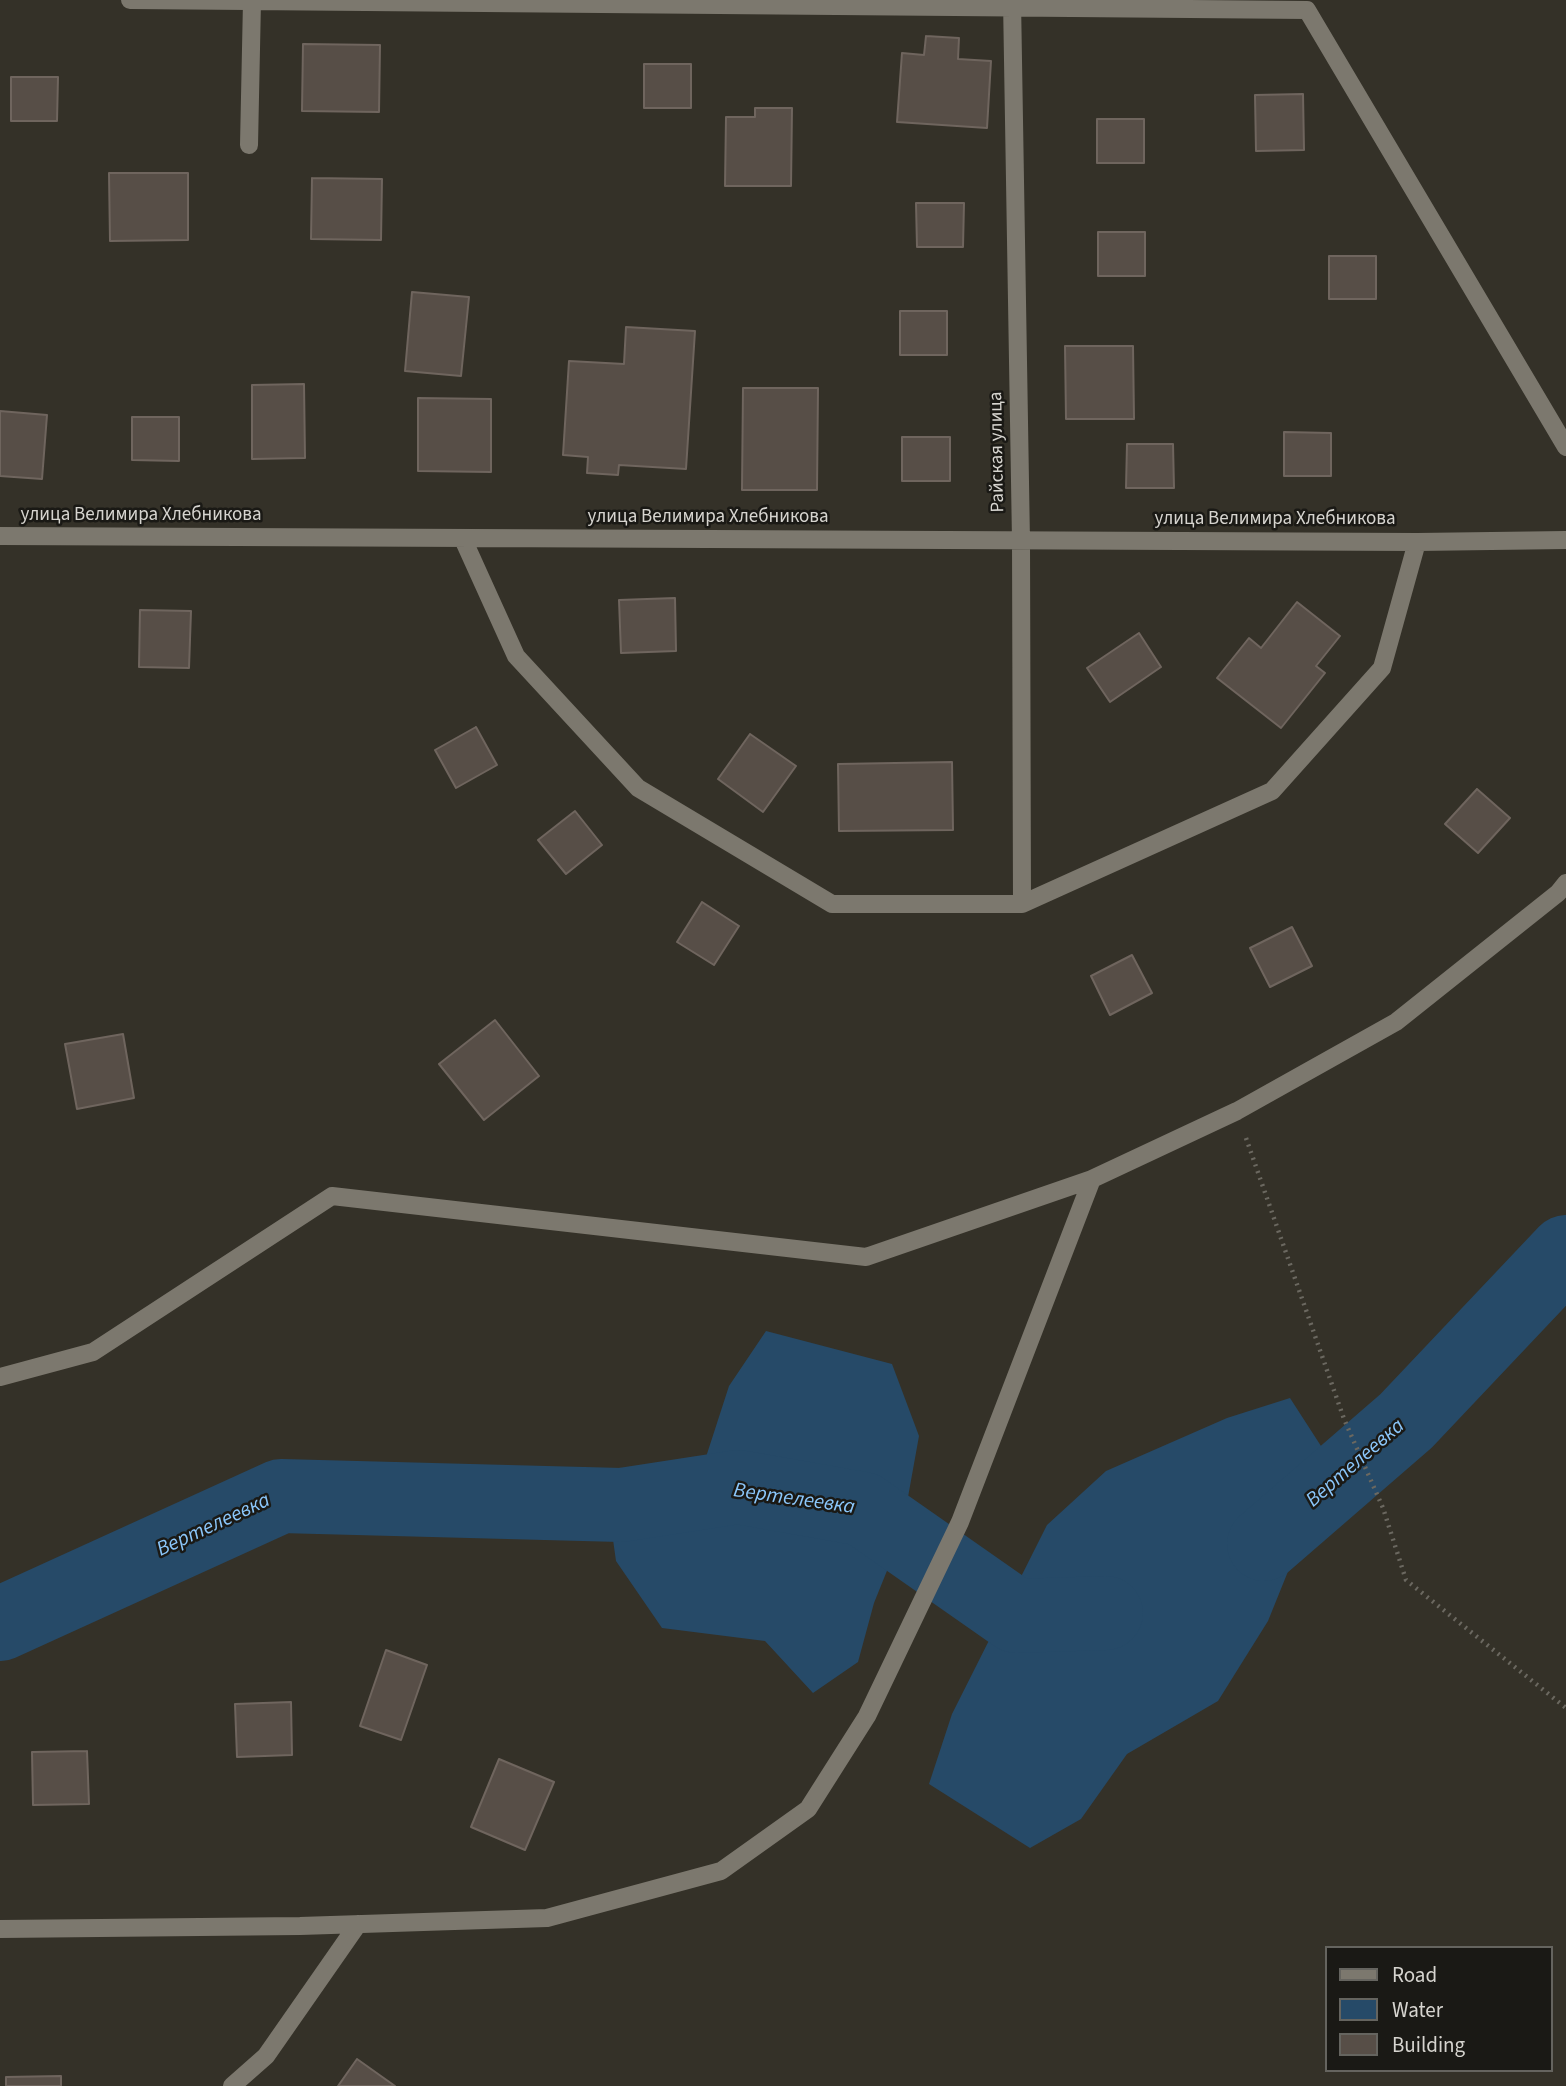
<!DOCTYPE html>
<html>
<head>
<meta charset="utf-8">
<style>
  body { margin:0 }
  #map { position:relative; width:1566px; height:2086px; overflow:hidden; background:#343128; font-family:"Source Sans 3",sans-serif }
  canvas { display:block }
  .legend { position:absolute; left:1325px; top:1946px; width:228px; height:126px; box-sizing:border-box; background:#1a1915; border:2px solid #65645f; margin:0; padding:9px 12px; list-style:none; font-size:21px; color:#d6d4cf }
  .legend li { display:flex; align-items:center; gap:14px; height:35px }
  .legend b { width:35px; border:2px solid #65645f }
</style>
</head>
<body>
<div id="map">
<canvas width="1566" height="2086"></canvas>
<ul class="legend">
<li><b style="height:9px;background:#7c786e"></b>Road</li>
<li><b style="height:19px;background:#264a68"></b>Water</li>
<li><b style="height:19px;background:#574e47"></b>Building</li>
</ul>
</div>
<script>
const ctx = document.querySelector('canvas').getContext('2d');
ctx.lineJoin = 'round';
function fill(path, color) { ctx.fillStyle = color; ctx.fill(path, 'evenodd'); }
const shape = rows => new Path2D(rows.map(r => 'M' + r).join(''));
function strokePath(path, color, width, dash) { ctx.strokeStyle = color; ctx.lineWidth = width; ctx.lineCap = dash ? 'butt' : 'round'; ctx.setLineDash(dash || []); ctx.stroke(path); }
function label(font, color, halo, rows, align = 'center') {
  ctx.font = font + ' "Source Sans 3",sans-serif'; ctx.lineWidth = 5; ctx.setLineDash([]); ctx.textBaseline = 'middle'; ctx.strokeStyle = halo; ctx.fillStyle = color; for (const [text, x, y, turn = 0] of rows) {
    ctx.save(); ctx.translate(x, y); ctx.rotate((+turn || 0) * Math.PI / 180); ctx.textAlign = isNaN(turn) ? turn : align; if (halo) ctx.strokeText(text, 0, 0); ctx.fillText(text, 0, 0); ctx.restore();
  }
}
const water = shape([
  [766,1331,892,1364,919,1436,901,1536,874,1603,858,1662,813,1693,765,1641,662,1628,616,1561,608,1504,706,1457,729,1386],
  [1290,1398,1341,1477,1329,1517,1289,1569,1268,1621,1218,1701,1127,1754,1081,1819,1030,1848,929,1784,952,1714,1047,1525,1106,1471,1227,1418]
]);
const river = shape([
  [1264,1544,1406,1421,1566,1252],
  [0,1624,281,1496,621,1505,738,1487,863,1509,1016,1616,1106,1613]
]);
const building = shape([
  [926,36,959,38,958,59,991,61,987,128,897,122,902,53,924,55,926,36],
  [303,44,380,45,379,112,302,111,303,44],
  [644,64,691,64,691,108,644,108,644,64],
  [11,77,58,77,57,121,11,121,11,77],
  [1303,94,1304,150,1256,151,1255,95,1303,94],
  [755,108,792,108,791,186,725,186,726,117,755,117,755,108],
  [1097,119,1144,119,1144,163,1097,163,1097,119],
  [109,173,188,173,188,240,110,241,109,173],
  [312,178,382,179,381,240,311,239,312,178],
  [916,203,964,203,963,247,917,247,916,203],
  [1098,232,1145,232,1145,276,1098,276,1098,232],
  [1329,256,1376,256,1376,299,1329,299,1329,256],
  [412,292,469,297,461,376,405,371,412,292],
  [900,311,947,311,947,355,900,355,900,311],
  [626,327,695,331,686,469,619,465,618,475,587,473,588,457,563,455,569,361,624,364,626,327],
  [1065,346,1133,346,1134,419,1066,419,1065,346],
  [304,384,305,458,252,459,252,385,304,384],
  [743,388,818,388,817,490,742,490,743,388],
  [418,398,491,399,491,472,418,471,418,398],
  [0,411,47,415,42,479,0,476,0,411],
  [132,417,179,417,179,461,132,460,132,417],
  [1284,432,1331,433,1331,476,1284,476,1284,432],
  [902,437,950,437,950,481,902,481,902,437],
  [1127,444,1173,444,1174,488,1126,488,1127,444],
  [675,598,676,651,621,653,619,600,675,598],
  [1297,602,1340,636,1316,666,1325,673,1281,728,1217,678,1249,638,1261,648,1297,602],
  [140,610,191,611,189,668,139,667,140,610],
  [1139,633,1161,667,1110,702,1087,668,1139,633],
  [476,727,497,765,456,788,435,750,476,727],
  [750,734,796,766,763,812,718,779,750,734],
  [952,762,953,830,839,831,838,764,952,762],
  [1477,789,1510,818,1478,853,1445,824,1477,789],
  [575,811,602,845,566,874,538,840,575,811],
  [702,902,739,926,714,965,677,942,702,902],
  [1292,927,1312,966,1270,987,1250,948,1292,927],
  [1132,955,1152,993,1110,1015,1091,976,1132,955],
  [495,1020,539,1076,484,1120,439,1064,495,1020],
  [123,1034,134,1098,77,1109,65,1044,123,1034],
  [386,1650,427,1665,401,1740,360,1726,386,1650],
  [291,1702,292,1755,237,1757,235,1704,291,1702],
  [87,1751,89,1804,33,1805,32,1752,87,1751],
  [499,1759,554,1782,525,1850,471,1827,499,1759],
  [357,2059,395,2086,338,2086,357,2059],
  [61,2076,61,2086,6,2086,6,2077,61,2076]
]);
const path = shape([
  [1246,1138,1344,1419,1383,1508,1406,1580,1566,1708]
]);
const minor = shape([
  [130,0,1307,10,1566,447],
  [1012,0,1021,541,1022,904],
  [249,145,252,1],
  [0,536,1417,542,1566,540],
  [463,539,516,656,638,788,832,904,1022,904,1272,791,1382,668,1417,542],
  [0,1377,93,1352,332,1196,866,1257,1092,1179],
  [0,1929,300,1926,547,1918,721,1871,808,1809,867,1716,960,1522,1092,1179,1237,1111,1396,1022,1558,893,1566,883],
  [232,2086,266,2056,358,1924]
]);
const streetNames = [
  ["Райская улица",998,452,-91],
  ["улица Велимира Хлебникова",141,516],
  ["улица Велимира Хлебникова",708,518],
  ["улица Велимира Хлебникова",1275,520]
];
const waterNames = [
  ["Вертелеевка",1356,1464,-41],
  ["Вертелеевка",794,1500,8],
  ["Вертелеевка",214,1526,-25]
];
fill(water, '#264a68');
strokePath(river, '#264a68', 74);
fill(building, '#574e47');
strokePath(building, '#6f655e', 2);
strokePath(path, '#6b6860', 4.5, [2, 5]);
strokePath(minor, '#7c786e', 18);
label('19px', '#d6d4cf', '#1a1915', streetNames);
label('italic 21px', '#8bc7fb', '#1a1915', waterNames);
</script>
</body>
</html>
